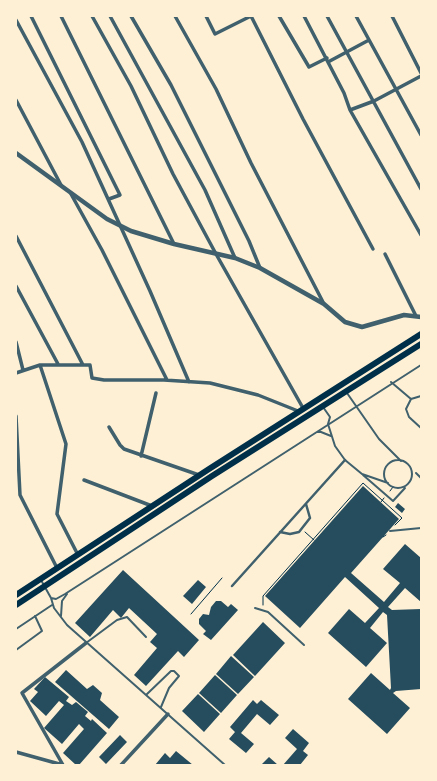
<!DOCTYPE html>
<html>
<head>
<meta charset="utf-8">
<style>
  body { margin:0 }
  #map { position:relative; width:437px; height:781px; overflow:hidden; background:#fdf0d5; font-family:"Source Serif 4",serif }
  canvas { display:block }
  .frame { position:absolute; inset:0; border:17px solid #fdf0d5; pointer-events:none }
</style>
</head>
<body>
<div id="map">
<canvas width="437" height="781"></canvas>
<div class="frame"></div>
</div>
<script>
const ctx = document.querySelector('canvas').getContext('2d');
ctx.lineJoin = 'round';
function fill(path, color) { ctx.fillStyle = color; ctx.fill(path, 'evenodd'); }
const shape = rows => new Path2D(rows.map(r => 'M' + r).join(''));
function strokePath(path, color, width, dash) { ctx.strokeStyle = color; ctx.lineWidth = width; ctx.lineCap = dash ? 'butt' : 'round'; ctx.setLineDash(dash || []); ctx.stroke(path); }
const building = shape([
  [363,486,399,519,351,573,384,602,400,583,383,569,405,544,421,558,421,602,405,588,388,607,392,610,421,609,421,689,396,691,393,693,410,708,387,734,348,699,371,673,390,690,391,688,387,615,383,612,370,628,387,643,366,667,328,633,349,609,365,623,379,608,345,577,300,628,265,596],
  [398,503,405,509,402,513,395,507],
  [123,570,199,640,184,657,178,651,146,686,134,675,157,648,150,642,157,634,129,608,121,618,113,610,90,637,75,623],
  [198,580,206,587,192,604,183,596],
  [216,601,221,601,228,607,231,604,238,610,211,640,203,634,206,631,199,624,199,619,203,614,209,615,211,607],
  [263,622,285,643,255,676,233,655],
  [231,656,254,677,238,694,216,674],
  [66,670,87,689,93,685,102,693,100,700,119,717,109,729,55,682],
  [215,675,237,695,221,713,199,693],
  [45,677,69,697,66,701,72,705,76,702,88,712,85,716,91,721,92,719,107,733,79,765,76,765,63,753,84,729,79,724,62,744,44,728,64,705,59,701,46,716,30,701,38,692,34,689],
  [198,694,220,714,204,732,182,711],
  [253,700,257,704,261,700,279,715,270,725,257,714,241,733,254,744,246,753,229,739,235,732,230,727],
  [293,729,309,743,303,751,308,755,300,765,283,765,297,749,285,738],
  [120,735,127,742,106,764,99,757],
  [176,751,193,765,155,765,165,753,170,758],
  [269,757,278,765,261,765]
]);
const path = shape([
  [390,491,393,487],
  [381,502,384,498],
  [305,532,314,540],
  [383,537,386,535],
  [263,605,263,596,363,483,402,518,395,525],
  [191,614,222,578]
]);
const service = shape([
  [391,382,411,399],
  [347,393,379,439,401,461],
  [421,396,411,399,406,409,409,417,421,428],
  [323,407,330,417,328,424,335,446,345,460,362,474,388,483],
  [317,432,321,432,331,436],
  '384 474a14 14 0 1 1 28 0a14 14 0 1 1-28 0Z',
  [416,473,421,478],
  [363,475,393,501,405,488],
  [390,531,421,528],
  [41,580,51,598,54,608,67,625,225,765],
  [51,598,56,599,65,594,421,365],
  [255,608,268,612,304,645],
  [61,616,62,601,67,594],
  [16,629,52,605],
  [86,643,117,620,127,617,146,637],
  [16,650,42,631,35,616],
  [146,695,171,671,174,671,179,676,169,688,161,707]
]);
const pedestrian = shape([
  [280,532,290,534,299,532,310,518,306,504],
  [232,586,345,460]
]);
const minor = shape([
  [31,16,120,195,109,199],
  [61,16,174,244],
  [92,16,131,86,173,174,216,254,303,408],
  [110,16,205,190,235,258],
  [131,16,171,85,249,241,260,268],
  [175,16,216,89,251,163,324,304],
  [206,16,215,34,251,16],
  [251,16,303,119,373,249],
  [279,16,309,67,327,58],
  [304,16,344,93,350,110,421,235],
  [327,16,421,189],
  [356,16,421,135],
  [392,16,421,73],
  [16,20,82,142,150,291,189,382],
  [328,62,369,40],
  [16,100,61,185],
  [350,110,374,101,421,76],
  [71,194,102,250,167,380],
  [16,236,83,365],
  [385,254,416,316],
  [16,286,58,364],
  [16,342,23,370],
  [40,365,66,444,57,514,78,555],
  [16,373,40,365,90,365,92,378,104,380,164,380,210,383,258,395,298,411],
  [16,416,20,495,57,568],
  [109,427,120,445,124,449,199,475],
  [141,456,156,393],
  [84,480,152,506],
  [16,752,63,765],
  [63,765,22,693,86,643],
  [121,765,168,714]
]);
const tertiary = shape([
  [16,153,107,219,131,231,174,244,235,258,260,268,324,304,345,322,362,327,404,315,421,317]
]);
const trunk = shape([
  [16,595,209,469,421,334],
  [16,605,212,476,421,344]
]);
fill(building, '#264d5e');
strokePath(path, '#003049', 1);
strokePath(service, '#3f606c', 2);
strokePath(pedestrian, '#3f606c', 2.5);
strokePath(minor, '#3f606c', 3.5);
strokePath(tertiary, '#3f606c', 4.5);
strokePath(trunk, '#003049', 6);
</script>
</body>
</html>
